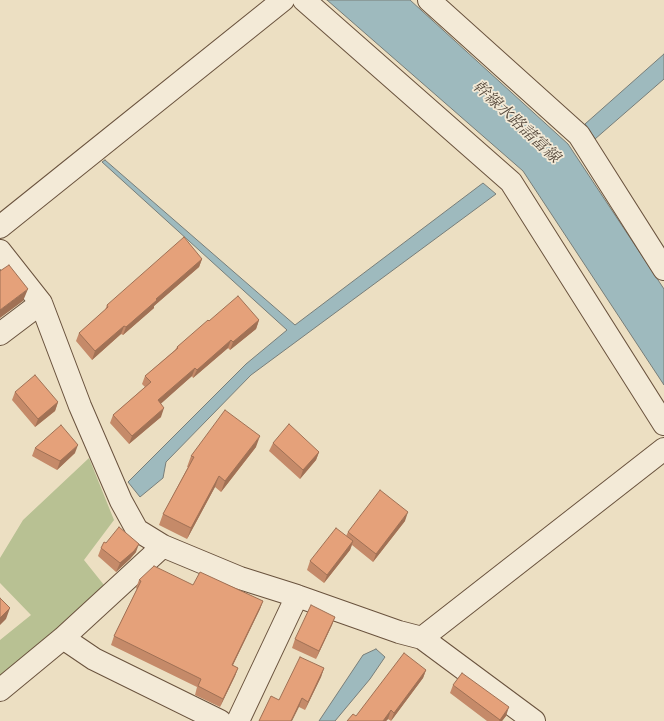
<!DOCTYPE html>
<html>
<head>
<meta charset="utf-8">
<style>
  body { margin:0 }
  canvas { display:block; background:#ecdfc2 }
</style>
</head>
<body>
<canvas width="664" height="721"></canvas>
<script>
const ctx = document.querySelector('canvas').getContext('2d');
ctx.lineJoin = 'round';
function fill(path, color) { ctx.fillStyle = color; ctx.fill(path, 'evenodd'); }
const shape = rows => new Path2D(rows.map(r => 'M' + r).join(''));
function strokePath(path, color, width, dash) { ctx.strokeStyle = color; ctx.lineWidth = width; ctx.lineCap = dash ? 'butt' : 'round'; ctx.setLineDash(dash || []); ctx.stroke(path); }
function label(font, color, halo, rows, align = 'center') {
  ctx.font = font + ' "EB Garamond","Noto Serif JP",serif'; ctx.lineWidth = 3.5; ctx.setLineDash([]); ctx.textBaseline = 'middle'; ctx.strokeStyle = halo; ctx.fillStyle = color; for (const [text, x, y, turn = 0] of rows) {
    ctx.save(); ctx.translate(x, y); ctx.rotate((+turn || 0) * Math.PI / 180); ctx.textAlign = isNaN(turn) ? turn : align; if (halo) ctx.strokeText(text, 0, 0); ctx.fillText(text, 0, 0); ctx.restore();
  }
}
const green = shape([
  [89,458,114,520,84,560,108,590,0,700,0,640,31,615,0,583,0,558,23,520]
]);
const water = shape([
  [327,0,410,0,568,144,664,289,664,385,523,171,327,0],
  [664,54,664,79,595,139,585,124,664,54],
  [105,160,295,325,483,183,496,194,251,375,166,462,163,478,140,497,128,482,246,364,287,330,102,162,105,160],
  [376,649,385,657,370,679,335,721,319,721,363,655,376,649]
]);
const minor = shape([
  [304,0,511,182,664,424],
  [429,0,579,135,664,269],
  [0,227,283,0],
  [0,251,41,303,80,406,121,501,137,530,163,546,240,578,297,596,399,632,422,638,534,721],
  [0,334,41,303],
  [63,638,94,659,220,721],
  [422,638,664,449],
  [0,690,63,638,163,546],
  [238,721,297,596]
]);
const wall = shape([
  [202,259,199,267,154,306,154,308,123,335,121,334,92,360,76,341,79,333,105,310,107,305],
  [259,320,256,329,230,350,228,348,193,378,192,376,160,404,161,417,129,444,110,423,113,415,145,387,142,384,145,376,175,350,177,347,209,321],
  [15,392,58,402,55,411,35,427,12,400],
  [273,443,319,452,316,460,300,479,269,451],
  [256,447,221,492,215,487,187,539,159,525,163,514,188,467,187,467,191,456],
  [35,448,75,453,57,470,32,456],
  [405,521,373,562,352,545,350,550,324,583,307,570,310,561,346,536,348,532],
  [101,548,136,552,130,559,116,572,98,556],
  [139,580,193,585,263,601,260,609,233,665,238,668,235,676,220,707,195,695,197,687,111,645,114,636,137,589,136,588],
  [335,617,332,625,316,659,292,648,295,639],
  [324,668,321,677,305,710,299,707,279,700],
  [426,670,423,678,391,721,388,719,386,721,347,721,356,716],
  [453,685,506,716,502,721,487,721,450,693]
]);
const shadedWall = shape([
  [202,259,199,267,154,306,154,308,123,335,126,327,156,299],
  [28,289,23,301,0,318,0,310],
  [259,320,256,329,230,350,233,342],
  [124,326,121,334,92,360,95,351],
  [231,340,228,348,193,378,197,370],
  [195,368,192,376,155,409,158,400],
  [58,402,55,411,35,427,38,419],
  [164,408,161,417,129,444,132,436],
  [260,436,256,447,221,492,225,481],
  [78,445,75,453,57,470,60,461],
  [319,452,316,460,300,479,303,470],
  [219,476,215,487,187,539,191,528],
  [408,512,405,521,373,562,376,554],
  [353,541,350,550,324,583,327,575],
  [139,544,136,552,130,559,116,572,120,563],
  [263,601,260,609,229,673,232,665],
  [10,608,6,619,0,625,0,618],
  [335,617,332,625,316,659,319,651],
  [238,668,235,676,220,707,223,699],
  [324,668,321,677,305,710,308,702],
  [426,670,423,678,391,721,394,713],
  [302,698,299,707,292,721,291,721],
  [509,707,506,716,502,721,499,721],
  [391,710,388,719,386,721,383,721]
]);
const building = shape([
  [184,237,202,259,156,299,157,300,126,327,124,326,95,351,79,333,108,307,107,305,184,237],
  [9,265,28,289,0,310,0,271,9,265],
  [238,296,259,320,233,342,231,340,197,370,195,368,158,400,164,408,132,436,113,415,151,382,145,376,178,348,177,347,208,320,209,321,238,296],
  [35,375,58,402,38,419,15,392,35,375],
  [225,410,260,436,225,481,219,476,191,528,163,514,194,457,191,456,225,410],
  [289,424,319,452,303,470,273,443,289,424],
  [61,425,78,445,60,461,35,448,61,425],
  [380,490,408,512,376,554,348,532,380,490],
  [119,527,139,544,134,551,120,563,101,548,104,542,106,543,119,527],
  [336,528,353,541,327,575,310,561,336,528],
  [154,566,193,585,200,572,263,601,232,665,238,668,223,699,198,686,201,679,114,636,141,581,139,580,154,566],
  [0,598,10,608,0,618,0,598],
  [311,605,335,617,319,651,295,639,311,605],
  [404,653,426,670,394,713,391,710,383,721,347,721,353,714,356,716,404,653],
  [300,657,324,668,308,702,302,698,291,721,259,721,271,696,279,700,300,657],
  [462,673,509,707,500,720,453,685,462,673]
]);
const waterNames = [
  ["幹線水路諸富線",516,122,43]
];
fill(green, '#b8c193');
fill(water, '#9ebabe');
strokePath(water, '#787e79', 1);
strokePath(minor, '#6a533e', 24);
strokePath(minor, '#f3ead7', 22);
fill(wall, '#c58a69');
fill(shadedWall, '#a07155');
fill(building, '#e5a17a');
strokePath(building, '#a07155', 1);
label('italic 16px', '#574a3d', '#f3ead7', waterNames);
</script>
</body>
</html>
